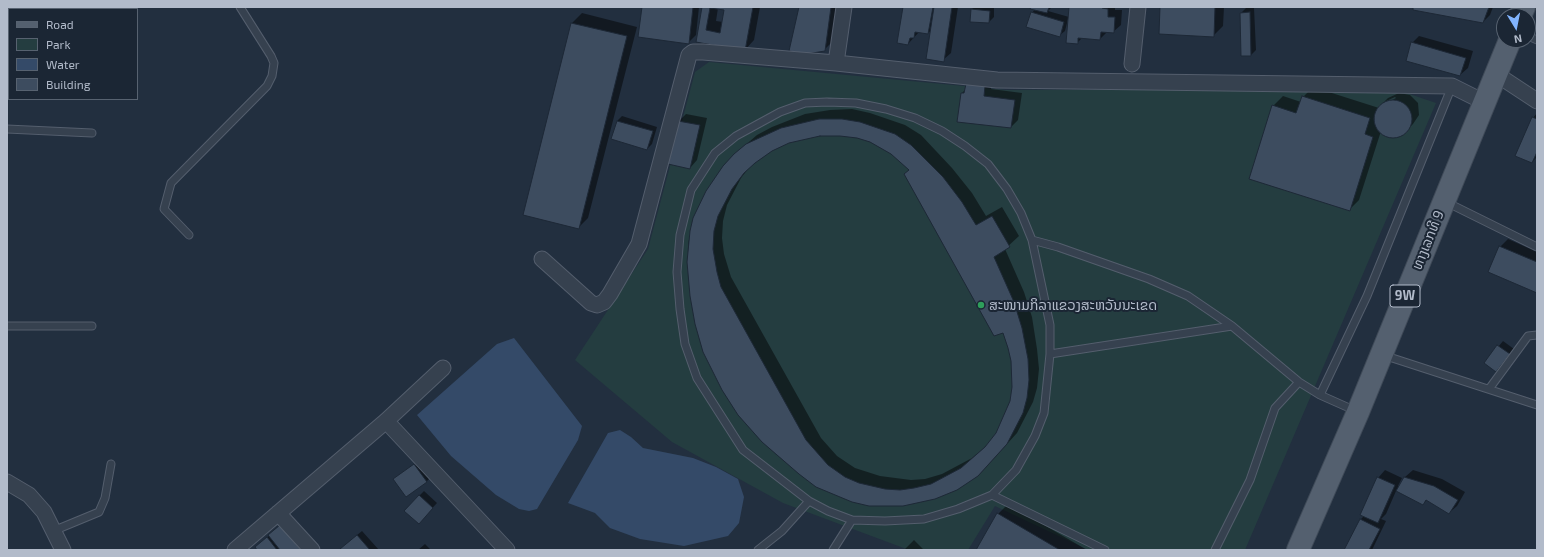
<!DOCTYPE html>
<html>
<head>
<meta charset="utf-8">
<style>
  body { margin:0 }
  #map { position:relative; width:1544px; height:557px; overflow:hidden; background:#222f3f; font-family:"Exo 2",sans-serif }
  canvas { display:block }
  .frame { position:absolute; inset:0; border:8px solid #b2bbca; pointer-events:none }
  .legend { position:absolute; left:8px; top:8px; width:130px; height:92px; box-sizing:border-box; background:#1b2634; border:1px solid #576270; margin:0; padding:5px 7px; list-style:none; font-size:12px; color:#b2bbca }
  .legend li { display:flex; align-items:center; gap:8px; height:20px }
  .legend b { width:20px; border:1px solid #576270 }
  .north { position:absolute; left:1496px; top:8px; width:40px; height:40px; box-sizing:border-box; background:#1b2634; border:1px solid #576270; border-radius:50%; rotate:170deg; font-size:11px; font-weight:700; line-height:16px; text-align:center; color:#b2bbca }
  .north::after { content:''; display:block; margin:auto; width:14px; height:18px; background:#81b4ff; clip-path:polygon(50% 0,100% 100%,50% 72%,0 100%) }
</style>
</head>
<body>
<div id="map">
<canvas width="1544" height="557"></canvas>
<div class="frame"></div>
<ul class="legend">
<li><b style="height:5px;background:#54606f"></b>Road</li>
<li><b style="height:11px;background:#243d40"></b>Park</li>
<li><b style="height:11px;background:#344a68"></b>Water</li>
<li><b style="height:11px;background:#3d4c5f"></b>Building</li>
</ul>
<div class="north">N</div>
</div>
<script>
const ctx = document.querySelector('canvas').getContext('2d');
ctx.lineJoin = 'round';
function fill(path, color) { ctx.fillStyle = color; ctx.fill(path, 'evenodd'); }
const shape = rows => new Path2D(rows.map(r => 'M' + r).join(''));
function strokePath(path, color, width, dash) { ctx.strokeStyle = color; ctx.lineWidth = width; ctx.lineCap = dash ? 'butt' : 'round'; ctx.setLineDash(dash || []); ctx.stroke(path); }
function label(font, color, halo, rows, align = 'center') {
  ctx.font = font + ' "Exo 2","Noto Sans Lao",sans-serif'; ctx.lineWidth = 4; ctx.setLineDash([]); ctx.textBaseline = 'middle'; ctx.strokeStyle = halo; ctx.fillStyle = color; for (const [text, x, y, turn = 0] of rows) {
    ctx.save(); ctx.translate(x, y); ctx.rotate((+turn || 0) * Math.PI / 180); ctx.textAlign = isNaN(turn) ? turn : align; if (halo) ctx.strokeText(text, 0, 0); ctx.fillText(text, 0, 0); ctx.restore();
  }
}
const green = shape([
  [709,62,1006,90,1392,88,1436,103,1245,550,1088,550,995,506,968,550,909,550,783,503,672,442,575,360,648,249,695,72]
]);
const water = shape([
  [514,338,582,426,578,440,537,509,529,511,519,509,496,495,451,456,417,415,497,344],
  [620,430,631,437,643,448,693,458,716,467,738,479,744,497,739,523,728,536,684,546,640,539,610,528,595,513,568,503,608,433]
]);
const shadow = shape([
  [643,7,699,7,696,35,688,43],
  [703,7,760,7,754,40,745,50,697,42],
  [718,8,726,10,723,22,716,21],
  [800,7,839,7,834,40,824,50],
  [904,7,958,7,951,53,943,60,932,30,928,33,919,32,908,44],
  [974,7,994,7,994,17,989,22,972,9],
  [1032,7,1052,7,1048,11,1069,17,1070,7,1115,7,1115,10,1122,10,1121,25,1113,32,1107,32,1100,39,1083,37,1077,43,1068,19,1065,31,1060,35,1032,13,1035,9],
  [1161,7,1224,7,1223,26,1213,36],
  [1414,7,1493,7,1490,15,1483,22],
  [1246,8,1254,8,1256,50,1251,55,1241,13],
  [582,13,637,27,588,218,578,228,524,214,572,23],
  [1419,36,1473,51,1468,68,1460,75,1412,43],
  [992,79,991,89,1022,93,1018,120,1011,127,962,93,966,89],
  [1313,87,1379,108,1384,102,1384,104,1396,98,1395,97,1384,102,1388,98,1399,93,1410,95,1418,103,1419,115,1413,124,1405,132,1394,137,1387,136,1381,131,1359,200,1349,210,1273,106,1283,96,1301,102,1303,97],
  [852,109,870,113,905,125,921,135,952,168,972,193,986,216,1002,207,1019,236,1005,249,1024,292,1032,317,1037,349,1039,369,1037,388,1033,402,1017,433,978,476,935,498,817,486,689,278,688,244,694,218,735,154,757,135,772,127,805,114,830,110],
  [820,135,840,135,857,137,883,147,902,161,910,170,1003,332,1009,348,1014,377,1011,402,997,433,989,444,972,458,942,474,925,479,911,480,880,476,855,468,837,456,821,438,731,277,724,254,722,238,723,221,727,205,741,178,751,165,772,150,789,142],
  [1537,113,1537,157,1532,162,1533,118],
  [686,114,707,118,697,160,690,168,679,121],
  [622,116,657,127,652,144,647,149,617,121],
  [1508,239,1537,252,1537,292,1500,247],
  [1503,341,1514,349,1496,371,1485,363],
  [420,460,431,477,426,482,395,479],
  [1385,470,1402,478,1398,486,1400,487,1405,477,1413,470,1442,479,1465,492,1457,506,1449,513,1427,500,1423,504,1396,491,1386,514,1381,519,1386,521,1372,550,1346,550,1360,520,1364,516,1378,478],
  [424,491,437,503,423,518,419,496],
  [1008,504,1087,550,977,550,998,514],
  [286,521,310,550,258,550,261,543],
  [362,531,379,550,343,550,346,544],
  [914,540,924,550,904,550],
  [425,544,431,550,418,550]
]);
const building = shape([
  [642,7,693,7,689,44,638,37,642,7],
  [702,7,753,7,745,51,696,42,702,7],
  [710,8,724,10,720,33,706,30,710,8],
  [799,7,831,7,825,51,806,54,789,51,799,7],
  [903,7,933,7,928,34,915,32,914,38,910,38,908,45,897,43,903,7],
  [934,7,952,7,944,62,926,59,934,7],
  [1031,7,1049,7,1047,13,1030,9,1031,7],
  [1069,7,1102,7,1102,8,1108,9,1108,17,1115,17,1114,33,1101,32,1100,40,1078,38,1078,44,1066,43,1069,7],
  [1160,7,1215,7,1214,37,1159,34,1160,7],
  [1413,7,1489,7,1483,23,1413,10,1413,7],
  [971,9,990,11,989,23,970,22,971,9],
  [1031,12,1064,22,1060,37,1026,27,1031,12],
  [1250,12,1251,56,1241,56,1240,13,1250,12],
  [571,23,627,36,579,229,523,215,571,23],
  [1411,42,1466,58,1460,76,1406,61,1411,42],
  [966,84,985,86,984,96,1015,100,1011,128,957,122,961,93,964,93,966,84],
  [1302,96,1370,118,1365,134,1373,137,1350,211,1249,179,1272,105,1296,113,1302,96],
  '1374 119a19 19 0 1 1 38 0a19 19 0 1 1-38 0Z',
  [1532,117,1537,119,1537,152,1532,163,1515,156,1532,117],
  [819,119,842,119,860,122,895,134,911,145,943,177,962,202,976,225,992,216,1010,247,994,257,1014,302,1022,328,1028,359,1029,380,1027,398,1023,413,1007,444,978,476,957,490,935,499,903,506,869,506,852,502,816,487,799,474,762,442,738,415,722,390,703,352,695,324,690,296,687,262,690,231,693,218,706,191,723,166,734,154,746,144,781,128,819,119],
  [820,136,840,136,857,138,870,142,891,154,909,170,904,174,994,336,1003,333,1008,348,1011,361,1012,387,1010,401,996,433,985,447,961,468,931,484,914,488,900,490,885,489,859,483,845,477,828,465,806,440,721,287,717,272,713,249,714,231,718,216,732,189,744,173,755,163,772,151,789,143,820,136],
  [617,121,653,131,647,150,611,139,617,121],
  [678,121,700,125,690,169,668,164,678,121],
  [1499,246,1537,262,1537,293,1488,272,1499,246],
  [1497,345,1510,354,1496,372,1484,363,1497,345],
  [414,464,427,482,406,497,393,479,414,464],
  [1377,477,1395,485,1378,523,1360,515,1377,477],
  [1404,477,1434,486,1458,500,1449,514,1426,500,1423,505,1396,491,1404,477],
  [419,495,433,508,419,524,404,511,419,495],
  [997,513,1060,550,976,550,997,513],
  [1360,519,1380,529,1369,550,1344,550,1360,519],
  [280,525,301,550,280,550,268,535,280,525],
  [357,535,370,550,341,550,340,549,357,535],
  [267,537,277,550,257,550,255,547,267,537]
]);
const service = shape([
  [1528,36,1537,40],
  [827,102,856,103,886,109,915,118,942,131,965,146,988,164,1007,189,1021,213,1032,240,1050,325,1050,354,1044,413,1035,436,1016,470,992,495,958,509,924,519,885,521,852,520,828,511,809,501,743,450,697,378,685,344,680,309,677,272,680,235,691,190,715,153,736,136,780,112,805,103,827,102],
  [7,129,92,133],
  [1446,202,1537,247],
  [189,235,164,209,171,183,267,86,272,76,274,63,271,56,240,7],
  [1032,240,1058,247,1149,279,1188,296,1232,326,1299,382,1320,395,1356,411],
  [7,326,92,326],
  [1050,354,1232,326],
  [1383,355,1537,405],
  [1489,389,1528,336,1537,335],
  [1320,395,1367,296,1452,86],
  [992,495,1105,550],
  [53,531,99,512,105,498,111,464],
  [758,550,782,531,809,501],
  [833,550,852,520],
  [1215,550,1250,480,1275,408,1299,382]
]);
const minor = shape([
  [844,7,836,63,997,80,1452,86,1484,102],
  [1132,64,1138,7],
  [1496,74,1537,101],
  [542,259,591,303,597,305,604,302,610,294,639,244,689,55,693,52,703,52,836,63],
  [386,421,507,550],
  [7,482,29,495,44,512,63,550],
  [278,513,312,550],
  [235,550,386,421,443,368]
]);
const primary = shape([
  [1520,16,1524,7],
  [1298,550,1358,412,1510,40]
]);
const markers = [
  [981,305,4,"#2e9e5b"]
];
const shields = [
  [1405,296,30]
];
const shieldNames = [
  ["9W",1405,296]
];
const streetNames = [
  ["ທາງເລກທີ 9",1428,240,-68]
];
const poiNames = [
  ["ສະໜາມກິລາແຂວງສະຫວັນນະເຂດ",989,305]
];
fill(green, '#243d40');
fill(water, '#344a68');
fill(shadow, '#0007');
fill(building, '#3d4c5f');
strokePath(building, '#1d2836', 1);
strokePath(service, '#545e6d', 9);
strokePath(minor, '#545e6d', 17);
strokePath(primary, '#3f4a58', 24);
strokePath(service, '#36414f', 7);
strokePath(minor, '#36414f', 15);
strokePath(primary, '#54606f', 22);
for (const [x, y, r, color] of markers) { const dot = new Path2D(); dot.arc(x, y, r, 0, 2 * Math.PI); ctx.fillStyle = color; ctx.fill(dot); strokePath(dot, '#1b2634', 1.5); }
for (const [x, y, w] of shields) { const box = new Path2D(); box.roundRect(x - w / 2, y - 11, w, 22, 3); ctx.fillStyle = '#1b2634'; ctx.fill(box); strokePath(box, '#b2bbca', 1); }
label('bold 13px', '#b2bbca', null, shieldNames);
label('14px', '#b2bbca', '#1b2634', streetNames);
label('14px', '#b2bbca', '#1b2634', poiNames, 'left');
</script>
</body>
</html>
